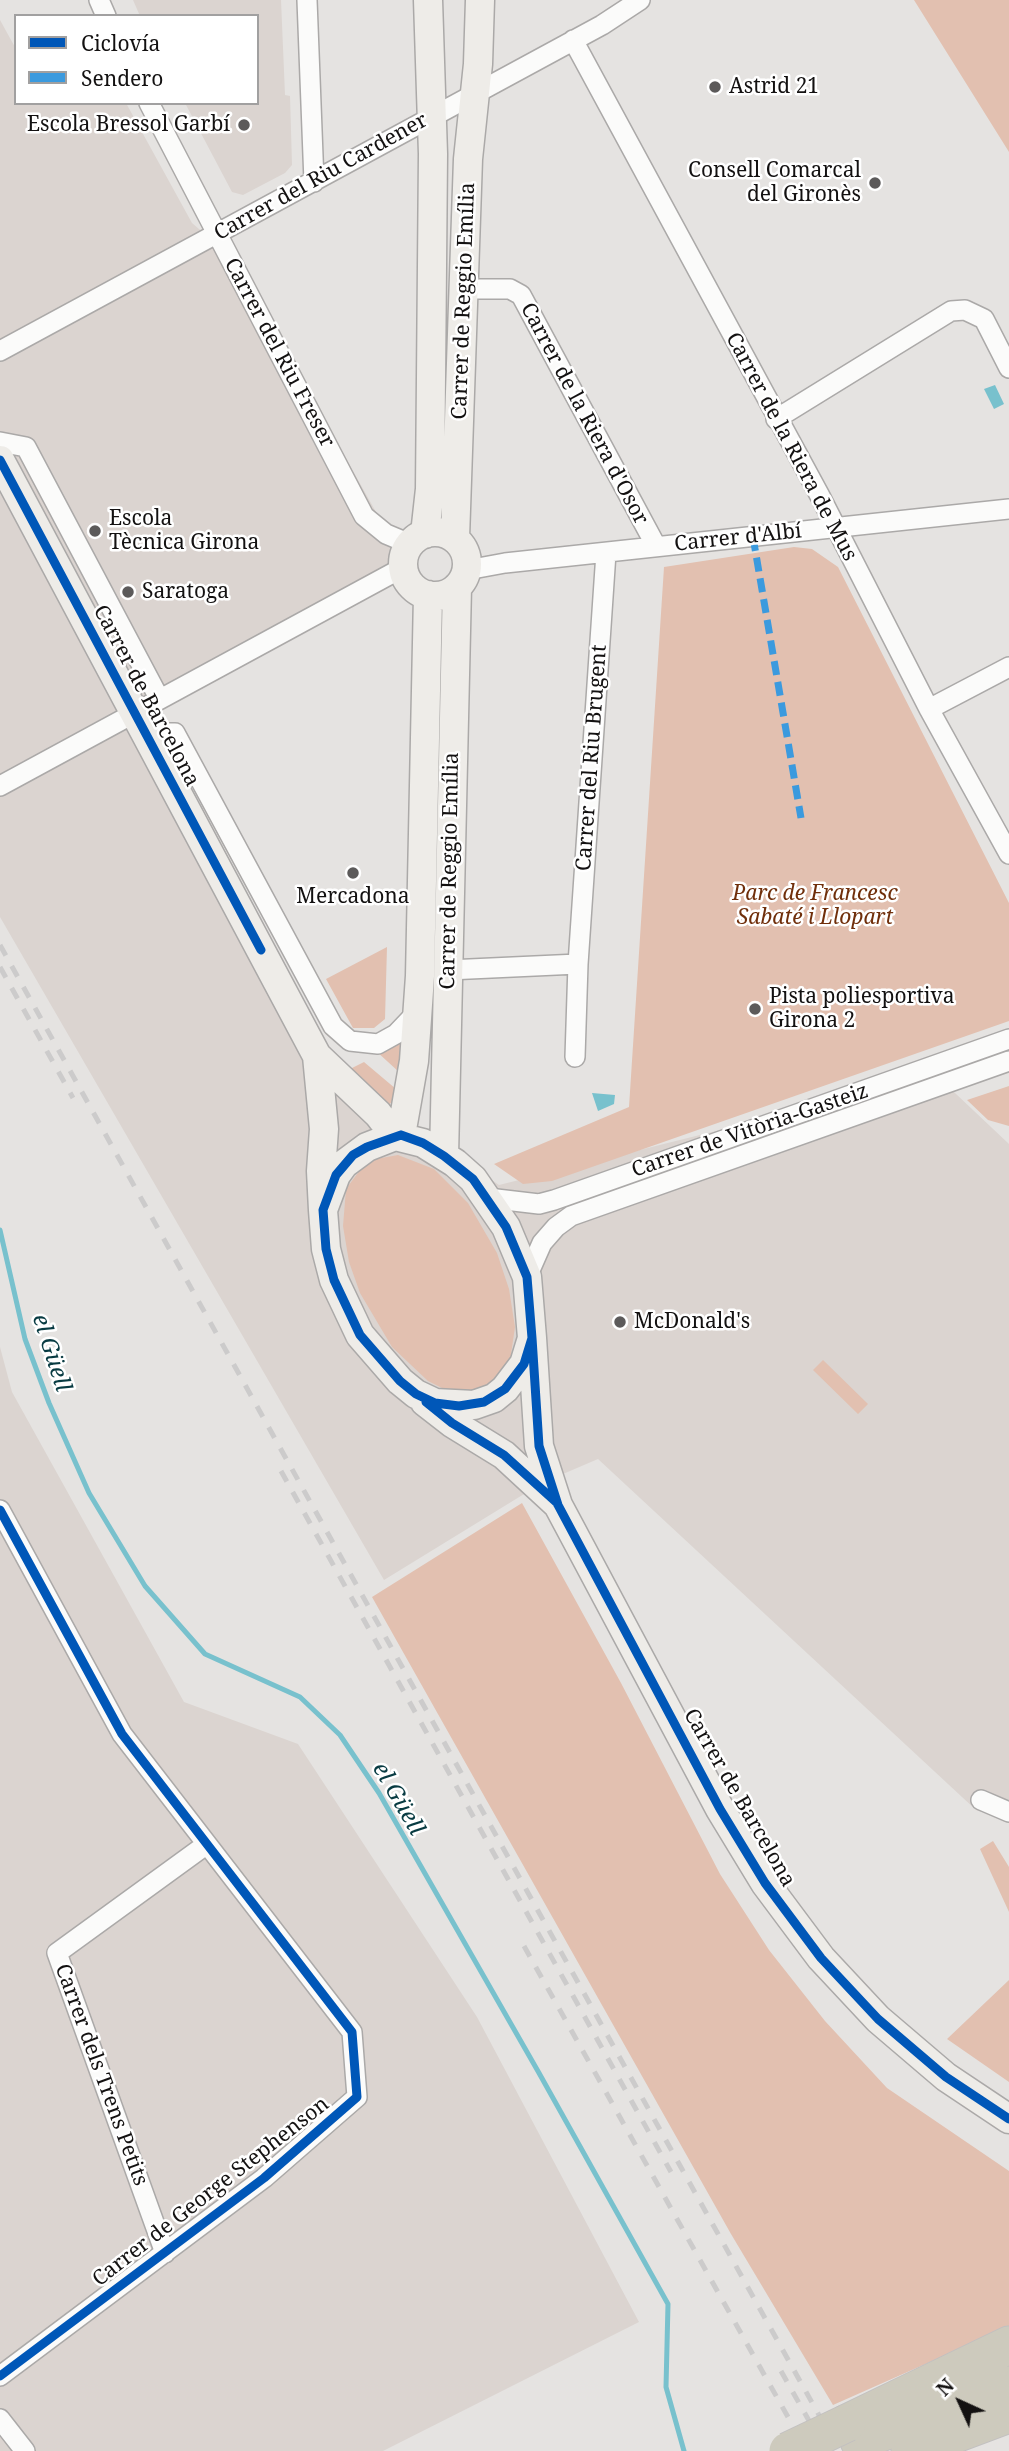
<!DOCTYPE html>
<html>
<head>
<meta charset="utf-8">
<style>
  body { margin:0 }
  #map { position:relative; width:1009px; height:2451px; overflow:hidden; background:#e5e3e1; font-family:"Noto Serif",serif }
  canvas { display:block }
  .legend { position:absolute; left:14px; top:14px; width:245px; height:91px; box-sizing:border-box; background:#fff; border:2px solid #a1a0a0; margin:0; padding:9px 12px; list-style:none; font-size:21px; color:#131111 }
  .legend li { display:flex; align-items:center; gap:14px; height:35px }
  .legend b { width:35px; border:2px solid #a1a0a0 }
  .north { position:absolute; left:925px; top:2367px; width:70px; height:70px; -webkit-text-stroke:5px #fff; paint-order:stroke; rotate:315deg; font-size:19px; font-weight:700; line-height:28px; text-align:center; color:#131111 }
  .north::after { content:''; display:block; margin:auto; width:24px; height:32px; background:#131111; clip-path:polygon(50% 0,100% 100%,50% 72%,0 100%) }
</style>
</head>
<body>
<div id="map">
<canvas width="1009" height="2451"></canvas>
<ul class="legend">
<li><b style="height:9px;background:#0057b8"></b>Ciclovía</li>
<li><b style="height:9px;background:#3b9ade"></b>Sendero</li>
</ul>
<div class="north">N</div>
</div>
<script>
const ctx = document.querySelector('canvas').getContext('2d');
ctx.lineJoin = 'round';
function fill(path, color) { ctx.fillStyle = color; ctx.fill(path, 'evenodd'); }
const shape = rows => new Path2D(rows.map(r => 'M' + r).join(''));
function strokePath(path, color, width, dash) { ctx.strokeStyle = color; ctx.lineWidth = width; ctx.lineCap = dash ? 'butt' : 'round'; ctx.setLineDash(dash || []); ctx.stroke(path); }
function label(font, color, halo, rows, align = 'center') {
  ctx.font = font + ' "Noto Serif",serif'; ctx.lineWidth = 5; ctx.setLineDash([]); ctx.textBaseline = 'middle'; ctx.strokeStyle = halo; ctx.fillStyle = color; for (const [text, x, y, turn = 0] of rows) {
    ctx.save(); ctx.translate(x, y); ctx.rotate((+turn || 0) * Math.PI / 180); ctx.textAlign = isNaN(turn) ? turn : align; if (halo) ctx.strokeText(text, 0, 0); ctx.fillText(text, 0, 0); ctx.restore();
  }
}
const built = shape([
  [133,0,281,0,285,95,290,96,292,165,285,173,243,195,232,192,185,103,257,103,257,16,140,16],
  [0,20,16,49,16,103,126,103,192,223,235,260,395,546,387,578,134,716,320,1062,499,1185,937,1076,1009,1144,1009,1820,976,1810,598,1459,542,1483,384,1580,0,917],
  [0,1347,12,1392,184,1702,298,1744,477,2017,639,2322,383,2451,0,2451]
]);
const green = shape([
  [914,0,1009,0,1009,152],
  [794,547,812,549,838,567,1009,903,1009,1021,552,1181,523,1184,494,1164,629,1107,664,567],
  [387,947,385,1019,374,1028,353,1028,326,979],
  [403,1039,399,1072,376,1051],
  [364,1062,396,1089,392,1102,387,1106,348,1070],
  [1009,1086,1009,1126,988,1120,967,1100],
  [398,1155,434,1169,468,1203,497,1253,509,1289,515,1327,510,1361,492,1383,476,1390,446,1390,428,1381,392,1347,360,1293,349,1262,343,1226,346,1189,363,1166,376,1159],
  [823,1360,868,1404,858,1414,813,1370],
  [522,1503,621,1683,720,1874,769,1950,825,2021,887,2088,1009,2171,1009,2327,833,2405,731,2234,372,1597],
  [993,1841,1009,1867,1009,1912,980,1849],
  [1009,1980,1009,2082,947,2039]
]);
const water = shape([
  [995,385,1004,404,994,409,984,389],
  [592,1093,615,1095,614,1104,598,1111]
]);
const stream = shape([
  [0,1230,25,1339,49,1403,89,1493,145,1586,205,1654,300,1697,340,1735,379,1793,539,2073,668,2304,666,2387,684,2451]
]);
const street = shape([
  [99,0,106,16],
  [307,0,314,182],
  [573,40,820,496,929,709,1009,854],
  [149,103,364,516,386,534,410,544],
  [465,289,510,289,521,295,656,546],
  [0,351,602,25,640,0],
  [776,419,951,311,965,310,984,319,1009,368],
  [0,442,26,447,159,698],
  [467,570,505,563,1009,509],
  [929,709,1009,667],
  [146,733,175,733,333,1026,350,1041,378,1044,396,1034,417,1012],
  [0,786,402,568],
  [448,970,578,964,606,553],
  [575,1057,578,964],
  [488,1198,539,1204,554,1200,1009,1039],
  [527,1277,542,1243,556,1227,571,1216,1009,1061],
  [0,1510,122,1734,352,2032,357,2097,264,2178,0,2376],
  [981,1800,1009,1812],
  [165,2253,57,1953,207,1844],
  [0,2419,25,2451]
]);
const secondary = shape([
  [0,460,317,1056,378,1114,395,1136],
  '403 564a32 32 0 1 1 64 0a32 32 0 1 1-64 0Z',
  [425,534,430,489,433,154,428,0],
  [455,538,468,159,478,64,480,0],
  [317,1056,324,1129,321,1171,323,1210,326,1249,334,1280,360,1335,400,1381,416,1394,435,1403,474,1405,494,1398,505,1389,524,1364,532,1338,527,1277,506,1227,473,1179,455,1163,423,1143,395,1136,367,1147,344,1164,336,1175,323,1210],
  [401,1135,414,1061,420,976,428,595],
  [444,1156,457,587],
  [532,1338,539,1446,558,1505,720,1809,765,1883,821,1958,878,2019,946,2077,1009,2119],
  [425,1402,452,1423,504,1455,556,1503]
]);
const highway = shape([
  [847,2423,1009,2345],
  [859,2441,1009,2385],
  [910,2451,1009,2414]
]);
const rail = shape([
  [0,945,839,2451],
  [0,967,73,1098],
  [281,1471,671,2172],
  [524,1946,807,2451],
  [781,2371,826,2451]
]);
const highwayBridge = shape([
  [788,2451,847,2423]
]);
const quiet = shape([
  [753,537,801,818]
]);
const cycleway = shape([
  [0,460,261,950],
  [401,1135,423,1143,444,1156,473,1179,506,1227,527,1277,532,1338,524,1364,505,1389,484,1402,459,1406,435,1403,416,1394,400,1381,360,1335,334,1280,326,1249,323,1210,336,1175,353,1155,367,1147,401,1135],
  [532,1338,539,1446,558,1505,720,1809,765,1883,821,1958,878,2019,946,2077,1009,2119],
  [426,1402,452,1423,504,1455,556,1502],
  [0,1510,122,1734,352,2032,357,2097,264,2178,0,2376]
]);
const markers = [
  [715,87,7,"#5c5a5a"],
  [244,125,7,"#5c5a5a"],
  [875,183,7,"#5c5a5a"],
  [95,531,7,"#5c5a5a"],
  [128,592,7,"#5c5a5a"],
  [353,873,7,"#5c5a5a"],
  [755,1009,7,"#5c5a5a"],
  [620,1322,7,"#5c5a5a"]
];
const poiNames = [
  ["Astrid 21",729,87],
  ["Escola Bressol Garbí",230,125,"right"],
  ["Consell Comarcal",861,171,"right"],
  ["del Gironès",861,195,"right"],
  ["Escola",109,519],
  ["Tècnica Girona",109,543],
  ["Saratoga",142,592],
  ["Mercadona",353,897,"center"],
  ["Pista poliesportiva",769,997],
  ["Girona 2",769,1021],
  ["McDonald's",634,1322]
];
const streetNames = [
  ["Carrer del Riu Cardener",321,177,-29],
  ["Carrer de Reggio Emília",464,301,-88],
  ["Carrer del Riu Freser",279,353,62],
  ["Carrer de la Riera d'Osor",584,414,62],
  ["Carrer de la Riera de Mus",791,447,62],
  ["Carrer d'Albí",738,538,-6],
  ["Carrer de Barcelona",146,696,62],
  ["Carrer del Riu Brugent",592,758,-86],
  ["Carrer de Reggio Emília",450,871,-89],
  ["Carrer de Vitòria-Gasteiz",750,1131,-19],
  ["Carrer de Barcelona",739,1798,60],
  ["Carrer dels Trens Petits",101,2075,70],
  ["Carrer de George Stephenson",211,2192,-38]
];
const parkNames = [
  ["Parc de Francesc",815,894],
  ["Sabaté i Llopart",815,918]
];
const waterNames = [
  ["el Güell",51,1353,72],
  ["el Güell",398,1799,60]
];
fill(built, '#dbd4d0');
fill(green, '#e2c0b0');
fill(water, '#78c1cd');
strokePath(stream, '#78c1cd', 5);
strokePath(street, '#aba9a8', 22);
strokePath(secondary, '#aba9a8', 31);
strokePath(highway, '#c2c0c0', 39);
strokePath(street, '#fbfbfa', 19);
strokePath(secondary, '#eeece8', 28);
strokePath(highway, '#cdcabd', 37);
strokePath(rail, '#cccbcb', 5, [12, 12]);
strokePath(highwayBridge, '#c2c0c0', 39, []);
strokePath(highwayBridge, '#cdcabd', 37);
strokePath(quiet, '#3b9ade', 7, [14, 7]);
strokePath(cycleway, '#0057b8', 9);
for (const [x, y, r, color] of markers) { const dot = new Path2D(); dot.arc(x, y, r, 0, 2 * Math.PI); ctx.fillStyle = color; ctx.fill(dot); strokePath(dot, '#fff', 2.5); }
label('21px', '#131111', '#fff', poiNames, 'left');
label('21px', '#131111', '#fff', streetNames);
label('italic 21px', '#702f0b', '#fff', parkNames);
label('italic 23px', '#083b42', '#fff', waterNames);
</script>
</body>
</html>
